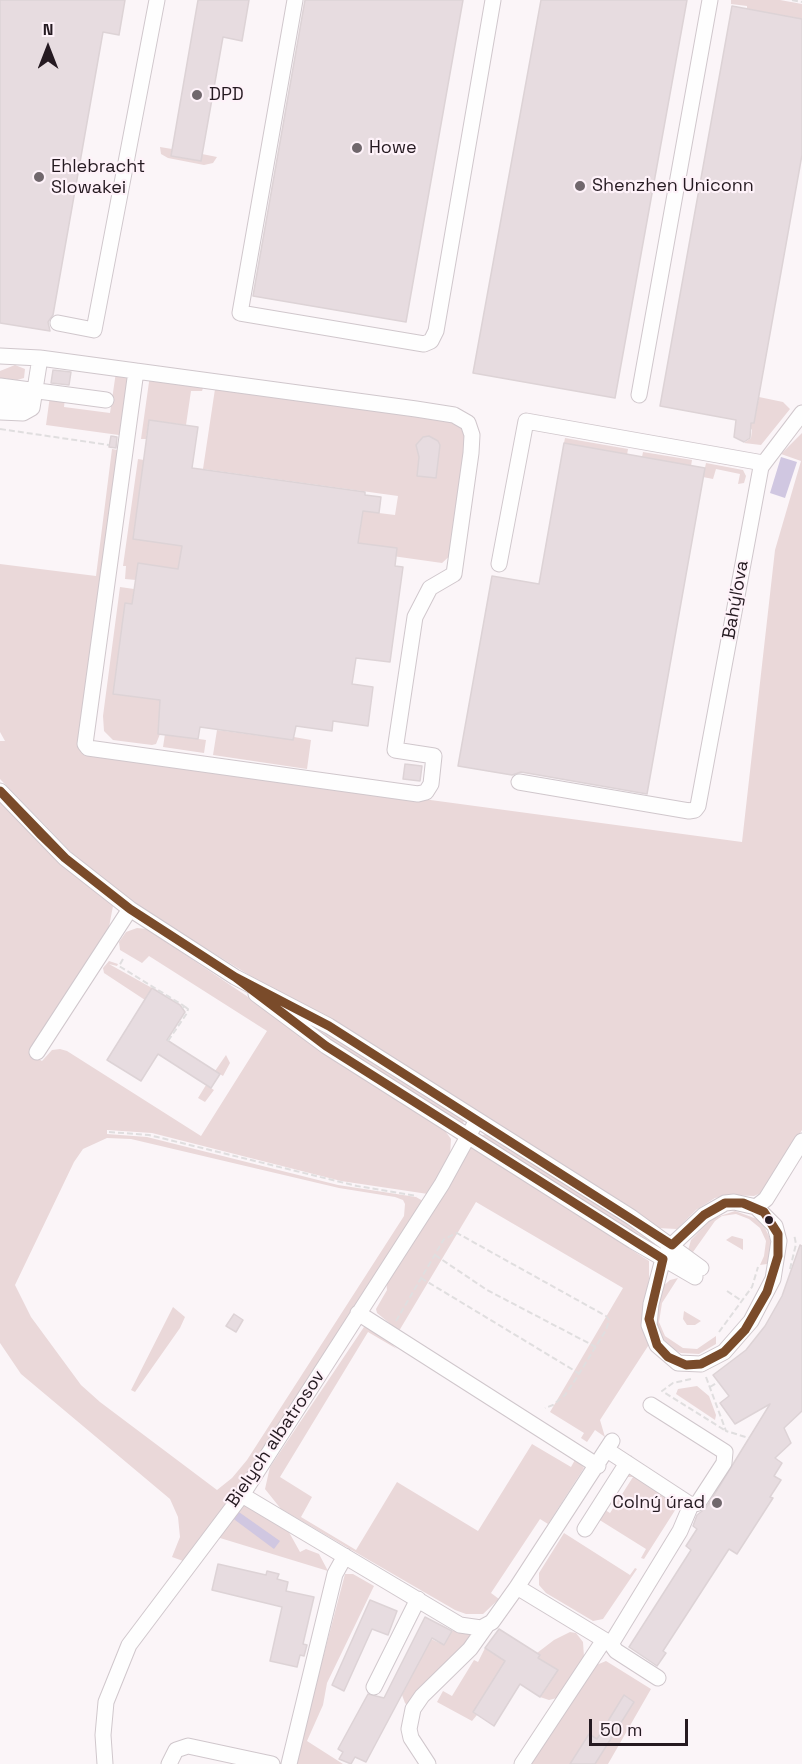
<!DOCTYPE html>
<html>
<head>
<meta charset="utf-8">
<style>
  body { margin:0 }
  #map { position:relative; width:802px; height:1764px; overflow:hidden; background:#fbf5f8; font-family:"Space Grotesk",sans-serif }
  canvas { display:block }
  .north { position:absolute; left:18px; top:18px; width:60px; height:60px; -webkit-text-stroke:4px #fef2f9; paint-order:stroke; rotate:0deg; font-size:16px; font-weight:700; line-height:24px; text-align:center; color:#251a21 }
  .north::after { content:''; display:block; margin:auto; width:21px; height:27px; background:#251a21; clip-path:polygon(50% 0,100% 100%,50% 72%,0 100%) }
  .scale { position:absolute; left:589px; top:1719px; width:99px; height:27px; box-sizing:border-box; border:3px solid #251a21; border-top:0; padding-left:8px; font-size:18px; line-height:21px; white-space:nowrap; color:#251a21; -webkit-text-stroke:4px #fef2f9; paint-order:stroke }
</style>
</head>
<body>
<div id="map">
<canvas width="802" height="1764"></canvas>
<div class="north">N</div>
<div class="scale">50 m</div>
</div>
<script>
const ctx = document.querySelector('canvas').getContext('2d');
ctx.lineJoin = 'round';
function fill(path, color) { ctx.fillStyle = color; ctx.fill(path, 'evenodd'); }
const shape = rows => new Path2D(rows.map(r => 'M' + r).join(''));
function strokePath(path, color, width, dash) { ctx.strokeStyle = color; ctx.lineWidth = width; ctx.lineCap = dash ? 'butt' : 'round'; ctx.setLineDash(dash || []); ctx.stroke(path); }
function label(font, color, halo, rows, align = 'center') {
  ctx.font = font + ' "Space Grotesk",sans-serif'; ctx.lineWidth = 4.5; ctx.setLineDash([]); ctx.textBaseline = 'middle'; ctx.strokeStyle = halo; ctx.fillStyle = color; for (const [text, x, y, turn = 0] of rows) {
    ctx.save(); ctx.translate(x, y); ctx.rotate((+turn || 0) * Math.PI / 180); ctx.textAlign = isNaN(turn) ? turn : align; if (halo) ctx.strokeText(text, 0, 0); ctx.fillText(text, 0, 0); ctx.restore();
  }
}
const green = shape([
  [731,0,780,0,802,4,802,19,747,9,747,6,731,4],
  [160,147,172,149,171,156,201,161,202,154,217,157,213,163,204,165,168,158,161,154],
  [15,365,25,369,24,378,17,380,0,378,0,371],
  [116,372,132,373,126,436,46,425,50,396,65,398,64,407,110,413],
  [150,375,200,382,203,388,202,391,191,391,186,425,149,420,146,439,141,439],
  [215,389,444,416,466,431,453,553,442,563,357,551,363,511,395,515,398,496,203,469],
  [759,397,783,402,790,409,761,445,744,443,751,438,752,430,746,421,754,423],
  [802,433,802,1130,763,1192,754,1196,730,1195,715,1198,696,1210,677,1229,657,1228,136,905,73,854,0,779,0,741,5,741,0,732,0,564,96,576,112,449,123,451,82,753,742,842,775,550,801,461,781,454],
  [565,438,628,449,627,455,564,443],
  [643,452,692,460,691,466,642,457],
  [138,459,144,460,133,539,182,546,178,569,138,564,136,580,125,579,126,566,123,566],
  [706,463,743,470,746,476,744,483,738,484,740,474,716,469,713,479,703,477],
  [120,587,134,589,132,604,125,603,113,694,160,700,158,733,160,734,156,744,152,745,113,740,104,731,103,716],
  [217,730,293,740,294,737,311,740,307,769,213,755],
  [165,734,206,740,204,753,163,747],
  [0,798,113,906,109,927,29,1053,42,1061,52,1050,60,1049,67,1051,201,1136,267,1031,149,956,142,963,120,950,119,942,126,932,137,928,147,929,443,1128,451,1139,450,1156,428,1194,341,1181,152,1133,107,1130,107,1134,147,1137,338,1185,416,1197,423,1201,272,1441,186,1562,172,1557,180,1537,178,1517,170,1499,21,1374,0,1343],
  [107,1138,131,1139,339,1188,395,1197,403,1200,405,1204,404,1216,247,1460,232,1478,217,1490,100,1402,81,1385,31,1317,15,1285,74,1162,83,1149],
  [109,961,118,964,117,966,109,964,152,988,145,1000,104,973,103,968],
  [301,1017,464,1120,463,1124,299,1020],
  [226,1055,230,1063,223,1076,215,1071],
  [206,1085,214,1090,205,1102,198,1098],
  [486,1134,649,1237,647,1240,480,1136],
  [471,1146,649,1261,649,1279,642,1314,643,1326,650,1343,600,1420,605,1437,595,1430,587,1442,581,1438,584,1433,550,1412,623,1288,476,1202,399,1331,377,1313,376,1309,387,1290,386,1280],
  [735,1211,757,1219,764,1226,770,1238,773,1252,767,1264,760,1265,764,1256,766,1241,760,1228,749,1219,736,1214,722,1216,715,1221,693,1252,690,1253,688,1250,691,1240,711,1219],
  [732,1236,743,1239,743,1250,726,1240],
  [678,1278,662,1303,659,1322,665,1336,683,1348,697,1349,716,1336,716,1344,699,1354,681,1353,672,1349,658,1333,655,1319,661,1288,670,1280],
  [173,1307,185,1317,180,1328,135,1392,131,1390],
  [684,1311,701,1321,695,1325,687,1325,683,1319],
  [364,1327,374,1329,397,1349,368,1332,280,1477,312,1497,301,1517,356,1550,397,1482,478,1531,532,1444,571,1467,576,1458,584,1468,548,1524,540,1519,491,1593,499,1599,483,1614,466,1614,455,1610,281,1509,265,1489,270,1467],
  [697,1386,709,1396,716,1415,715,1420,676,1394,678,1389],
  [628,1471,679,1504,644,1559,641,1558,646,1549,598,1519,602,1508,610,1513,633,1477,622,1477],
  [245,1503,285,1525,300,1552,306,1549,319,1554,328,1571,220,1538,220,1533],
  [564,1533,630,1575,635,1568,637,1569,603,1619,593,1621,546,1593,539,1585,539,1573],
  [345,1574,353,1574,374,1586,327,1683,323,1705,307,1741,343,1764,295,1764],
  [458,1630,471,1632,469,1641,407,1705,405,1703,402,1695,431,1639,444,1645,452,1631],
  [570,1632,576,1633,583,1642,584,1657,557,1698,549,1700,540,1697,558,1670,538,1658,540,1655,537,1653,554,1640],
  [485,1648,505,1661,473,1712,477,1715,472,1721,437,1702,443,1691,452,1696,474,1660,478,1662],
  [606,1661,651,1689,608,1764,528,1764,594,1666]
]);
const water = shape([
  [781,457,797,462,785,498,770,493],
  [236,1510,280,1541,274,1549,231,1517]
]);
const building = shape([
  [0,0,125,0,119,35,103,32,53,315,48,322,50,331,0,323,0,0],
  [198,0,249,0,242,41,223,37,201,161,171,156,198,0],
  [305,0,463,0,406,322,253,296,305,0],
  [541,0,687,0,615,398,473,373,541,0],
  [732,6,802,19,802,155,754,423,751,423,750,438,744,442,734,437,736,420,660,406,732,6],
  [53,370,71,372,69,385,51,383,53,370],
  [149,420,198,427,192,468,365,492,365,495,381,497,379,513,363,511,358,543,397,548,395,566,403,567,390,662,356,658,352,684,373,687,368,726,333,721,332,731,296,726,293,740,200,727,198,739,158,734,160,700,113,694,125,603,132,604,138,563,178,569,182,546,133,539,149,420],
  [111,436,117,437,116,448,109,447,111,436],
  [429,436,438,441,440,445,436,478,417,476,419,457,416,445,423,437,429,436],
  [564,443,705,468,647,794,521,772,512,775,458,766,492,576,539,584,564,443],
  [405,764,422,766,420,781,403,779,405,764],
  [152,988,180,1005,185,1012,167,1040,220,1074,211,1088,158,1054,141,1081,107,1060,152,988],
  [800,1245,802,1246,802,1411,784,1428,791,1443,775,1458,782,1463,774,1476,781,1480,770,1497,773,1498,737,1554,729,1549,663,1651,666,1653,657,1666,629,1647,691,1550,686,1546,697,1529,693,1526,697,1515,706,1508,770,1404,735,1424,720,1403,729,1396,713,1375,746,1350,765,1326,782,1296,800,1245],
  [234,1314,243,1320,236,1332,226,1326,234,1314],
  [218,1564,266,1575,267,1571,279,1574,277,1579,288,1582,286,1591,314,1597,303,1644,307,1645,304,1656,300,1655,297,1667,270,1661,282,1607,212,1590,218,1564],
  [370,1600,397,1611,388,1635,372,1629,344,1691,332,1685,370,1600],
  [425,1617,452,1631,444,1645,432,1638,366,1762,355,1757,351,1764,339,1759,343,1752,338,1749,368,1694,384,1698,425,1617],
  [499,1629,540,1655,538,1658,558,1670,540,1697,520,1684,494,1726,473,1712,505,1661,485,1648,499,1629],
  [624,1695,634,1702,595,1764,570,1764,589,1734,597,1739,624,1695]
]);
const path = shape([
  [792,0,802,2],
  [0,429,109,445],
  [123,959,119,966,184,1006,182,1009],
  [168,1041,187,1013,188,1009,184,1006],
  [109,1132,149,1135,357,1186,417,1196],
  [435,1255,487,1290,596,1347],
  [790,1269,796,1244,794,1234],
  [421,1278,580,1374],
  [727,1291,742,1301],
  [396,1321,444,1239,457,1233,606,1316,609,1320,606,1330,577,1377,565,1395,553,1405,545,1408],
  [719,1332,752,1287,758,1267],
  [706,1377,726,1431,749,1438],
  [691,1379,673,1383,662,1391,726,1431],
  [710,1387,718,1382]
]);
const minor = shape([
  [295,0,240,313,424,344,431,341,436,331,493,0],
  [58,323,94,330,157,0],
  [0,356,40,358,416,409,454,415,468,423,472,435,471,453,454,574,430,588,415,617,395,750,434,756,431,784,426,792,418,794,88,748,85,744,136,371],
  [0,386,106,400],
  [639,395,710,0],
  [0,400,22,403,34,396],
  [0,412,23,413,32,408,40,358],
  [499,564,526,421,763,463],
  [519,782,689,811,695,810,698,806,761,467,802,413],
  [0,791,65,858,130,909,235,977,329,1026,631,1217,701,1268],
  [256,994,326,1046,633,1241,695,1277],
  [37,1052,130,909],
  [734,1202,756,1207,775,1226,779,1241,773,1279,751,1321,724,1352,701,1364,678,1363,657,1345,649,1325,651,1304,663,1259,672,1245,704,1215,725,1203,734,1202],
  [756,1207,766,1199,802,1141],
  [358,1313,598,1466],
  [607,1450,691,1505,698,1503,724,1463,725,1452,651,1405],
  [242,1495,460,1625,481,1628,492,1622,517,1587,612,1441],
  [585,1529,627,1463],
  [517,1587,611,1644,616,1651,658,1678],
  [611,1644,680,1531,691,1505],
  [374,1687,418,1599],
  [105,1764,103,1735,106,1702,129,1645,242,1495,442,1184,477,1120],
  [169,1764,176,1750,188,1746,272,1764],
  [289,1764,335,1574,345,1556],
  [428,1764,411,1738,409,1729,413,1709,422,1696,470,1649,487,1625],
  [522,1764,604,1640]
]);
const bus1 = shape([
  [0,791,65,858,40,834,0,791],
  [65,858,130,909],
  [65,858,130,909],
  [130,909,235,977],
  [130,909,235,977],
  [235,977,329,1026,672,1245,704,1215,725,1203,743,1203,764,1212,778,1234,778,1256,767,1292,745,1330,724,1352,701,1364,686,1365,668,1357,657,1345,649,1319,663,1259,326,1046,235,977]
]);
const markers = [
  [197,95,6,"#70676c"],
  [357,148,6,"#70676c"],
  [39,177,6,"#70676c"],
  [580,186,6,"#70676c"],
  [769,1220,5,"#251a21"],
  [717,1503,6,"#70676c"]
];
const poiNames = [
  ["DPD",209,95],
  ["Howe",369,148],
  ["Ehlebracht",51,167],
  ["Slowakei",51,188],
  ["Shenzhen Uniconn",592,186],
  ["Colný úrad",705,1503,"right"]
];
const streetNames = [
  ["Bahýľova",736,600,-80],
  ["Bielych albatrosov",276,1439,-56]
];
fill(green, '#ead8d9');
fill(water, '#d0c7e1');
fill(building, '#e7dce0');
strokePath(building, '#ddd3d6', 1.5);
strokePath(minor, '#d0c7cc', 17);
strokePath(path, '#e0dedf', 2, [6, 3]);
strokePath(minor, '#fefefe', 15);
strokePath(bus1, '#7a4b2a', 9);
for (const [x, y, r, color] of markers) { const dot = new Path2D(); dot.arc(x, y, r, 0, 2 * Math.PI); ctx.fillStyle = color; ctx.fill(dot); strokePath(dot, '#fef2f9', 2); }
label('18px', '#251a21', '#fef2f9', poiNames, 'left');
label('18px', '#251a21', '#fef2f9', streetNames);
</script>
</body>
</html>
